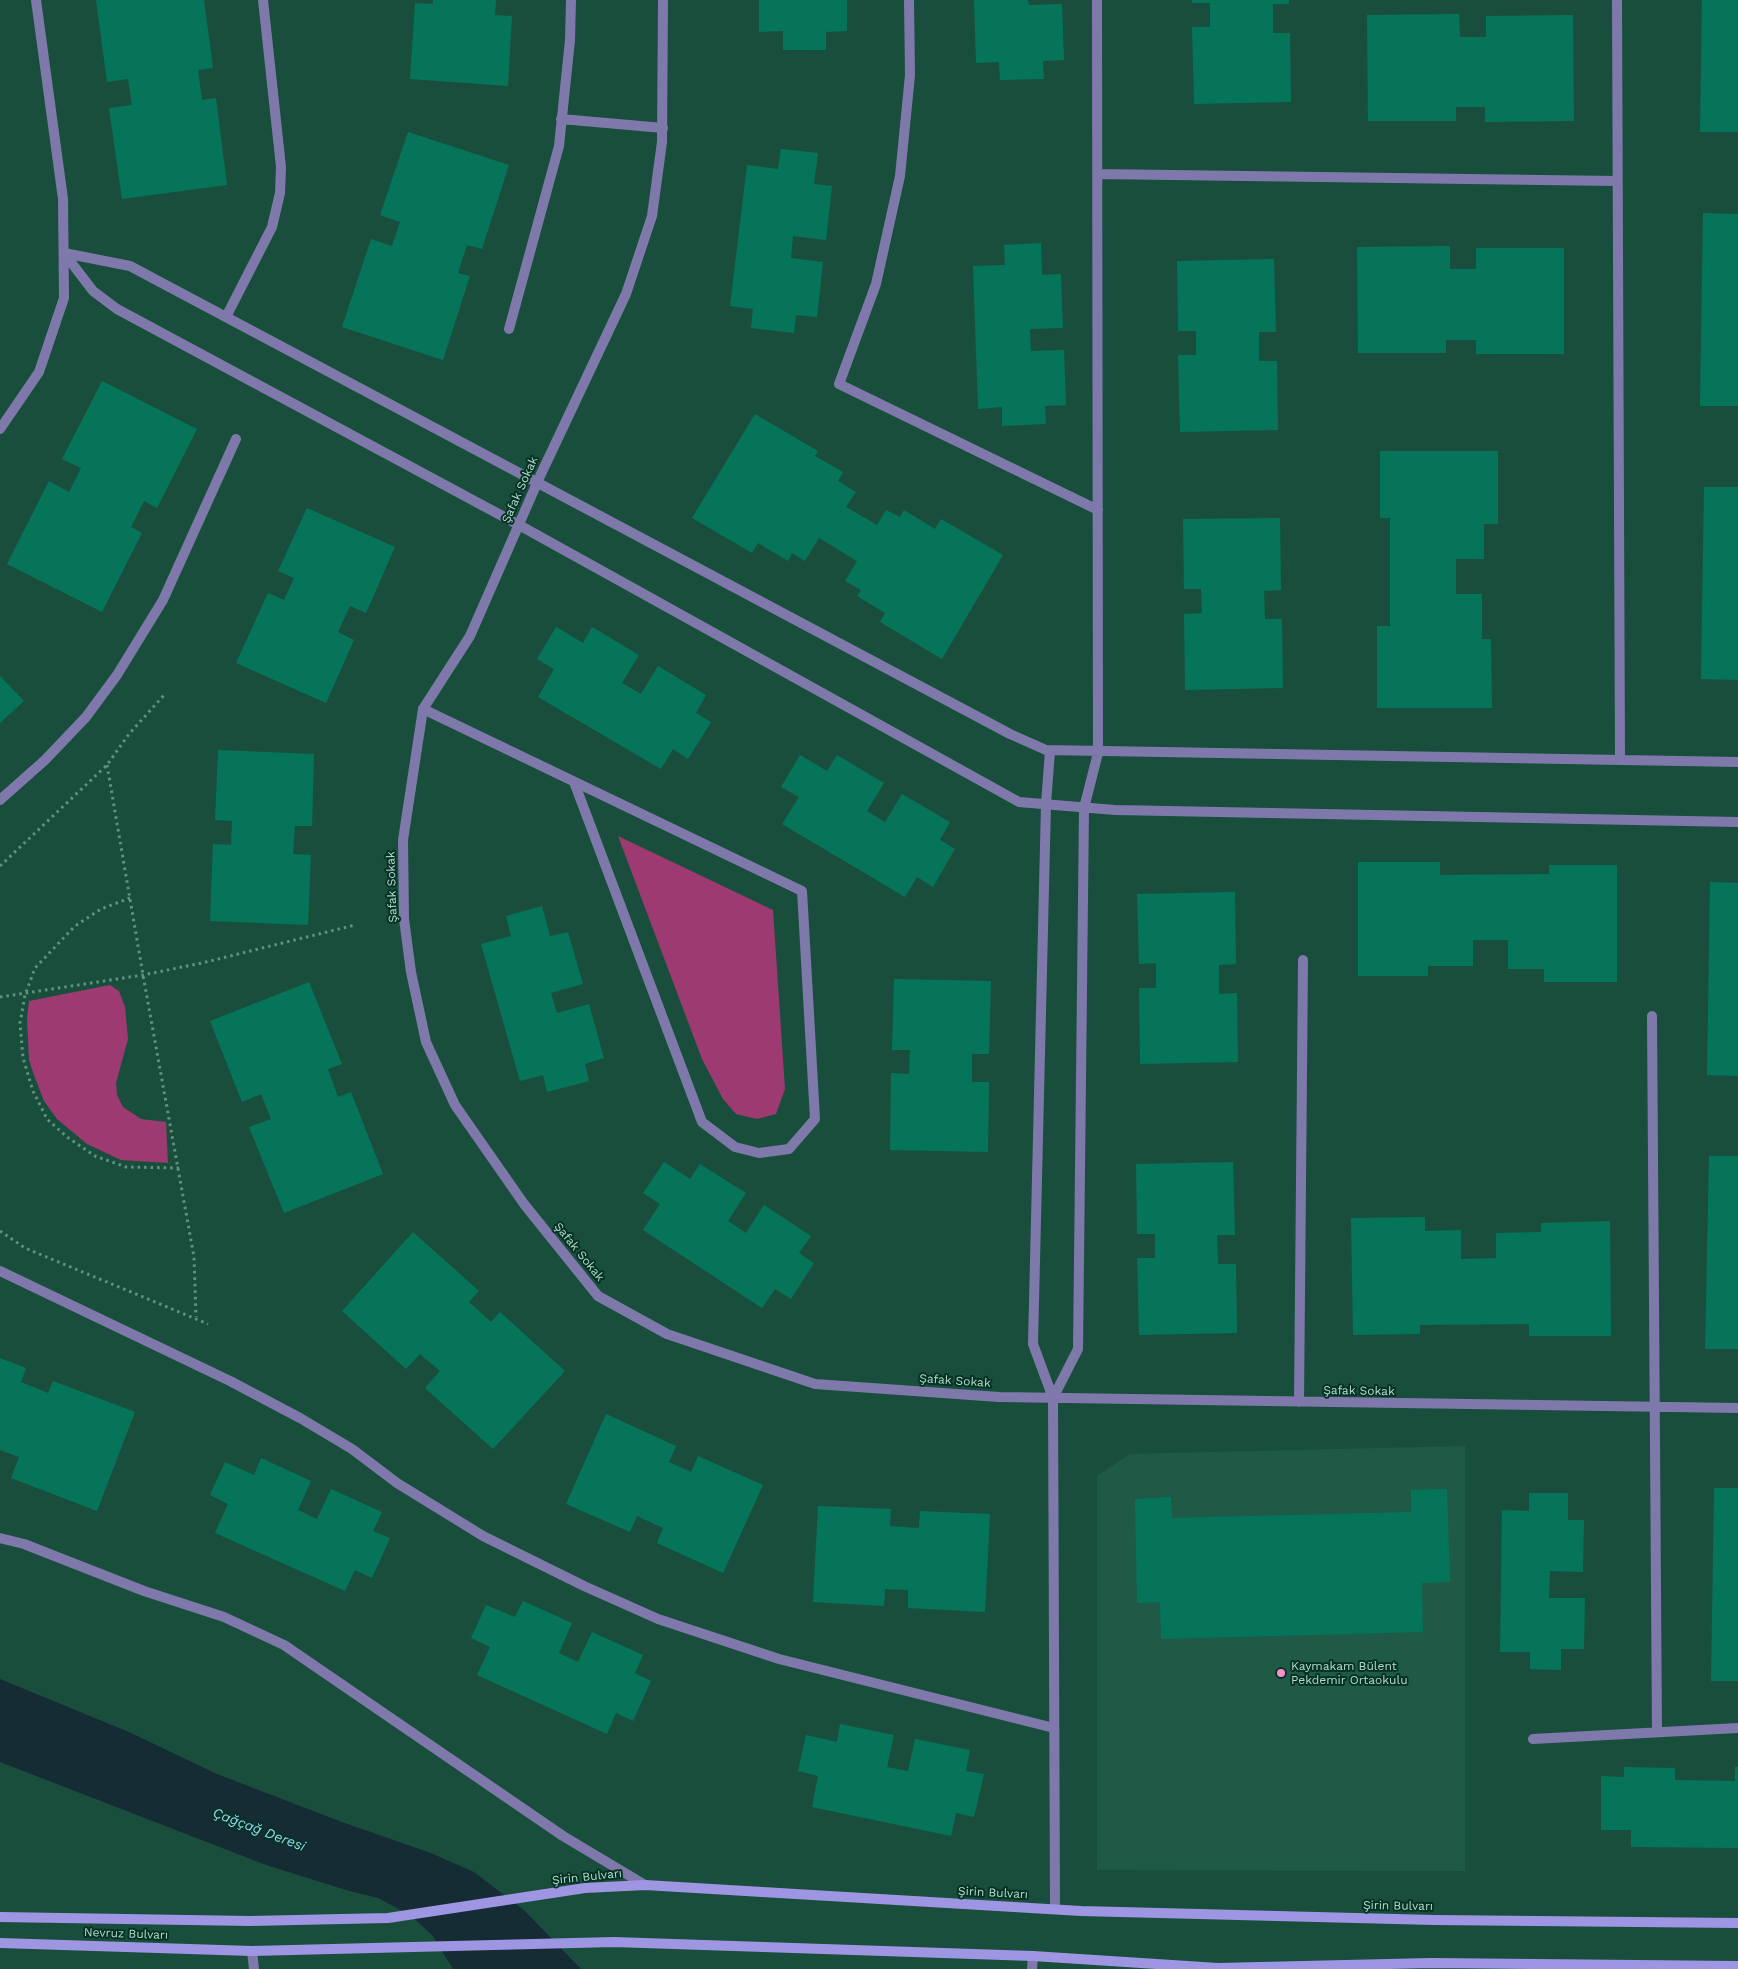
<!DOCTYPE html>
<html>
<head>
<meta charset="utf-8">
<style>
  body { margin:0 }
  canvas { display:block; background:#194e3d }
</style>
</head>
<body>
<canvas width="1738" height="1969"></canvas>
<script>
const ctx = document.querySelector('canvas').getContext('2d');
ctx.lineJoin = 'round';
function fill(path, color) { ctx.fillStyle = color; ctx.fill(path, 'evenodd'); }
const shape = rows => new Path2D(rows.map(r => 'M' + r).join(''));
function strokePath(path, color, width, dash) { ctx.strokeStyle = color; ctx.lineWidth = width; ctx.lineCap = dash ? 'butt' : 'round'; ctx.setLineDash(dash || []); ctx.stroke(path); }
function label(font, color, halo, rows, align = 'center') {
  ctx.font = font + ' "Work Sans",sans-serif'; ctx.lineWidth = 4; ctx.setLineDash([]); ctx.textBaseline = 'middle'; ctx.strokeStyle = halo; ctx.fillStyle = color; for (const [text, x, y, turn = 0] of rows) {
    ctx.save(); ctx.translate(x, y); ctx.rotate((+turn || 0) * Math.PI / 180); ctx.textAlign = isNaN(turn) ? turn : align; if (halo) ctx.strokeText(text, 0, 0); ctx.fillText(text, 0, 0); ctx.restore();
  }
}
const built = shape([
  [1465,1446,1465,1871,1097,1870,1097,1476,1130,1454]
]);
const green = shape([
  [618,836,773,910,785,1089,776,1114,757,1119,736,1114,723,1099,702,1059],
  [110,985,119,991,125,1007,128,1039,116,1083,117,1095,123,1107,141,1119,166,1122,168,1163,121,1160,87,1144,57,1119,44,1101,34,1075,29,1060,27,1018,29,1001]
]);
const water = shape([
  [0,1679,129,1732,217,1774,342,1822,431,1853,474,1872,524,1910,581,1969,453,1969,432,1935,410,1915,378,1898,349,1891,266,1865,0,1762]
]);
const building = shape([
  [96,0,204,0,213,68,198,70,202,100,216,98,227,185,122,199,109,108,132,105,128,79,107,82],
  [433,0,496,0,495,15,512,16,508,86,410,79,415,3,433,4],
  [759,0,847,0,847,31,826,32,826,50,783,50,783,31,759,32],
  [974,0,1028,0,1029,5,1062,4,1064,60,1043,61,1044,79,1000,80,999,62,976,63],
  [1192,0,1289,0,1289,4,1273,4,1273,33,1290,33,1291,102,1194,104,1192,27,1210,27,1210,3,1192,3],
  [1702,0,1738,0,1738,132,1700,132],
  [1459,14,1460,37,1486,37,1486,16,1573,15,1574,121,1485,122,1485,107,1456,107,1456,121,1368,121,1367,15],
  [408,132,509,165,482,249,467,245,458,273,470,276,443,360,342,327,371,239,392,246,400,222,380,215],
  [781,149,818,153,814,184,832,186,826,240,793,236,791,258,823,262,817,317,796,315,794,333,751,328,753,309,730,306,747,165,778,169],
  [1703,213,1738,214,1738,406,1700,406],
  [1041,243,1042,275,1061,274,1063,328,1030,329,1031,351,1064,350,1066,405,1045,406,1046,424,1002,426,1002,407,978,409,973,266,1005,265,1004,245],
  [1450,246,1450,269,1476,269,1476,248,1564,248,1564,354,1476,354,1476,340,1446,340,1446,353,1358,353,1357,247],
  [1274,259,1276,332,1259,332,1259,361,1277,361,1278,430,1180,432,1178,355,1196,355,1196,331,1178,331,1177,261],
  [102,381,197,429,157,508,144,501,131,527,142,533,102,612,7,564,49,481,69,492,81,468,62,459],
  [755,414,818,451,815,456,843,472,838,481,856,492,846,507,877,525,886,510,900,517,904,510,935,529,941,519,1003,555,942,659,880,622,885,613,857,596,861,590,845,581,857,561,819,538,805,561,792,553,788,561,758,543,752,553,692,518],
  [1380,451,1498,451,1498,524,1484,524,1484,559,1456,559,1456,594,1482,594,1482,639,1491,639,1492,708,1377,708,1377,626,1390,626,1390,518,1380,518],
  [1704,487,1738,487,1738,680,1701,679],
  [307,508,395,547,366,613,350,606,338,632,354,640,326,703,236,663,268,593,284,600,294,578,278,571],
  [1280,518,1281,590,1264,591,1265,619,1282,619,1283,688,1185,690,1184,614,1202,613,1201,589,1184,589,1183,519],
  [556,627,583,643,592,627,639,655,622,683,641,694,658,666,706,695,696,713,711,722,688,759,673,749,661,769,538,697,554,669,537,659],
  [0,676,24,701,0,723],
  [218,750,314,754,312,826,295,826,293,854,311,855,308,925,210,921,213,844,231,845,232,821,215,820],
  [800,755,827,771,837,755,884,783,867,811,885,822,902,794,950,822,940,840,955,849,933,887,917,877,905,897,782,824,799,797,781,787],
  [1358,862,1440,862,1440,875,1549,874,1549,865,1617,865,1617,982,1544,982,1544,969,1508,969,1508,940,1473,940,1473,966,1428,966,1428,976,1358,976],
  [1710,882,1738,883,1738,1076,1707,1075],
  [1235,892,1236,964,1219,965,1219,994,1237,993,1238,1062,1140,1064,1139,988,1156,988,1156,963,1139,964,1137,894],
  [542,906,550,936,568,932,583,984,551,993,557,1013,589,1004,604,1058,585,1064,589,1081,547,1092,543,1075,520,1081,481,944,511,936,506,916],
  [894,979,991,981,989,1054,972,1054,972,1082,989,1082,988,1152,890,1150,891,1073,909,1074,910,1050,892,1050],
  [309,982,342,1064,328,1069,338,1097,351,1092,383,1174,284,1213,249,1127,271,1119,261,1094,242,1102,210,1021],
  [1709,1156,1738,1156,1738,1349,1705,1349],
  [664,1162,690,1179,700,1164,746,1193,728,1221,746,1233,764,1205,811,1236,799,1253,814,1263,791,1299,775,1289,762,1308,643,1230,660,1204,643,1193],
  [1233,1162,1235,1235,1217,1235,1218,1264,1236,1264,1237,1333,1139,1335,1137,1258,1155,1258,1155,1234,1137,1234,1136,1164],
  [1425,1217,1425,1231,1461,1230,1461,1259,1496,1258,1496,1233,1541,1232,1541,1223,1610,1221,1611,1336,1529,1336,1529,1324,1420,1325,1420,1334,1353,1335,1351,1218],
  [413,1232,479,1291,469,1302,491,1322,500,1312,565,1371,493,1449,425,1388,440,1371,420,1354,406,1369,342,1311],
  [0,1358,26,1368,21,1382,48,1393,53,1381,135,1412,97,1511,11,1478,19,1457,0,1450],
  [606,1414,676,1446,669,1462,691,1472,698,1456,763,1485,723,1573,657,1543,663,1528,637,1516,630,1532,566,1504],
  [261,1458,311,1481,298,1510,317,1519,331,1489,382,1512,373,1531,390,1538,372,1578,355,1570,345,1591,215,1533,228,1504,210,1495,225,1462,254,1475],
  [1714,1488,1738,1488,1738,1681,1711,1681],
  [1447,1489,1450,1582,1422,1583,1423,1632,1161,1639,1160,1602,1137,1603,1135,1499,1171,1497,1172,1518,1411,1512,1411,1490],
  [1529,1493,1568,1493,1568,1520,1584,1520,1583,1572,1550,1571,1549,1598,1585,1598,1584,1649,1561,1649,1561,1670,1530,1669,1530,1652,1500,1652,1502,1510,1529,1511],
  [818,1506,891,1509,890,1526,919,1528,920,1511,990,1514,985,1612,908,1608,908,1590,885,1589,884,1606,813,1602],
  [523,1601,572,1623,559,1653,578,1662,592,1632,643,1655,635,1673,651,1681,633,1721,616,1713,607,1734,477,1675,490,1647,471,1638,486,1605,515,1617],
  [840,1724,894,1735,887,1767,908,1771,915,1739,970,1750,966,1771,984,1774,974,1817,956,1813,951,1836,812,1807,818,1776,798,1771,806,1735,837,1742],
  [1624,1767,1675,1768,1675,1780,1735,1781,1735,1767,1738,1767,1738,1848,1631,1847,1631,1830,1601,1830,1601,1776,1624,1777]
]);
const path = shape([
  [107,765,143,975,194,1257,196,1317],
  [0,866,107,765,129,734,165,694],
  [130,898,101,909,75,926,35,968,25,995,20,1023,23,1058,33,1091,47,1119,67,1137,95,1156,126,1167,179,1168],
  [0,997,143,975,202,963,355,925],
  [0,1231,25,1248,208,1324]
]);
const lane = shape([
  [561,119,663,128],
  [226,317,272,227,280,193,281,167,263,0],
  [509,329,559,146,570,40,571,0],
  [423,709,802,891,815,1119,789,1149,759,1153,735,1147,702,1122,574,782]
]);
const street = shape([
  [663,0,662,142,652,216,626,294,541,474,470,636,423,709,403,840,404,919,411,972,426,1042,455,1105,524,1204,598,1296,667,1334,815,1384,999,1397,1738,1408],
  [909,0,910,75,900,176,876,284,839,384,1098,510],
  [1617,0,1620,760],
  [1098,174,1616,181],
  [64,253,93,291,117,309,519,525,1019,802,1115,810,1738,822],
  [64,253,130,266,1010,734,1046,750,1738,762],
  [0,429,39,372,64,298,63,199,36,0],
  [1050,751,1046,804,1033,1344,1053,1398,1055,1909],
  [0,800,45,760,86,717,117,675,163,600,236,439],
  [1652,1016,1657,1732],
  [0,1271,230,1381,300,1418,352,1449,397,1483,483,1536,584,1586,658,1619,779,1659,1054,1728],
  [1053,1398,1078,1349,1084,808,1098,753,1097,0],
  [1299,1402,1303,960],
  [0,1538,24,1544,144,1591,224,1617,284,1645,563,1836,645,1885],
  [1533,1739,1738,1728],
  [252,1951,254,1969],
  [1032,1969,1033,1956]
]);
const secondary = shape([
  [0,1917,250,1921,388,1918,585,1888,645,1885,1081,1911,1434,1920,1738,1923],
  [0,1943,252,1951,614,1942,1033,1956,1218,1968,1431,1963,1738,1966]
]);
const markers = [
  [1281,1673,5,"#fa8fc6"]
];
const streetNames = [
  ["Şafak Sokak",520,490,-66],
  ["Şafak Sokak",392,887,-92],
  ["Şafak Sokak",579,1252,51],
  ["Şafak Sokak",955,1381,4],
  ["Şafak Sokak",1359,1391,1],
  ["Şirin Bulvarı",587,1877,-6],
  ["Şirin Bulvarı",993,1893,3],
  ["Şirin Bulvarı",1398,1906,1],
  ["Nevruz Bulvarı",126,1934,2]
];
const poiNames = [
  ["Kaymakam Bülent",1291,1666],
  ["Pekdemir Ortaokulu",1291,1680]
];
const waterNames = [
  ["Çağçağ Deresi",259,1830,21]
];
fill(built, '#1f5a47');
fill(green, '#9c3a71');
fill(water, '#162c35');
fill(building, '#067459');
strokePath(path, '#619280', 3, [2.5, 4]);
strokePath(lane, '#7e79aa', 10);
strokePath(street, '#7e79aa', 10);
strokePath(secondary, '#9f96e3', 10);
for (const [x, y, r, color] of markers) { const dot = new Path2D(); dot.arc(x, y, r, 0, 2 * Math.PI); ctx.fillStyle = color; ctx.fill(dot); strokePath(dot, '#053225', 2); }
label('12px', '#b1ddcb', '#053225', streetNames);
label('12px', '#b1ddcb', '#053225', poiNames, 'left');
label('italic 14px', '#97d7f5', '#053225', waterNames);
</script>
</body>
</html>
